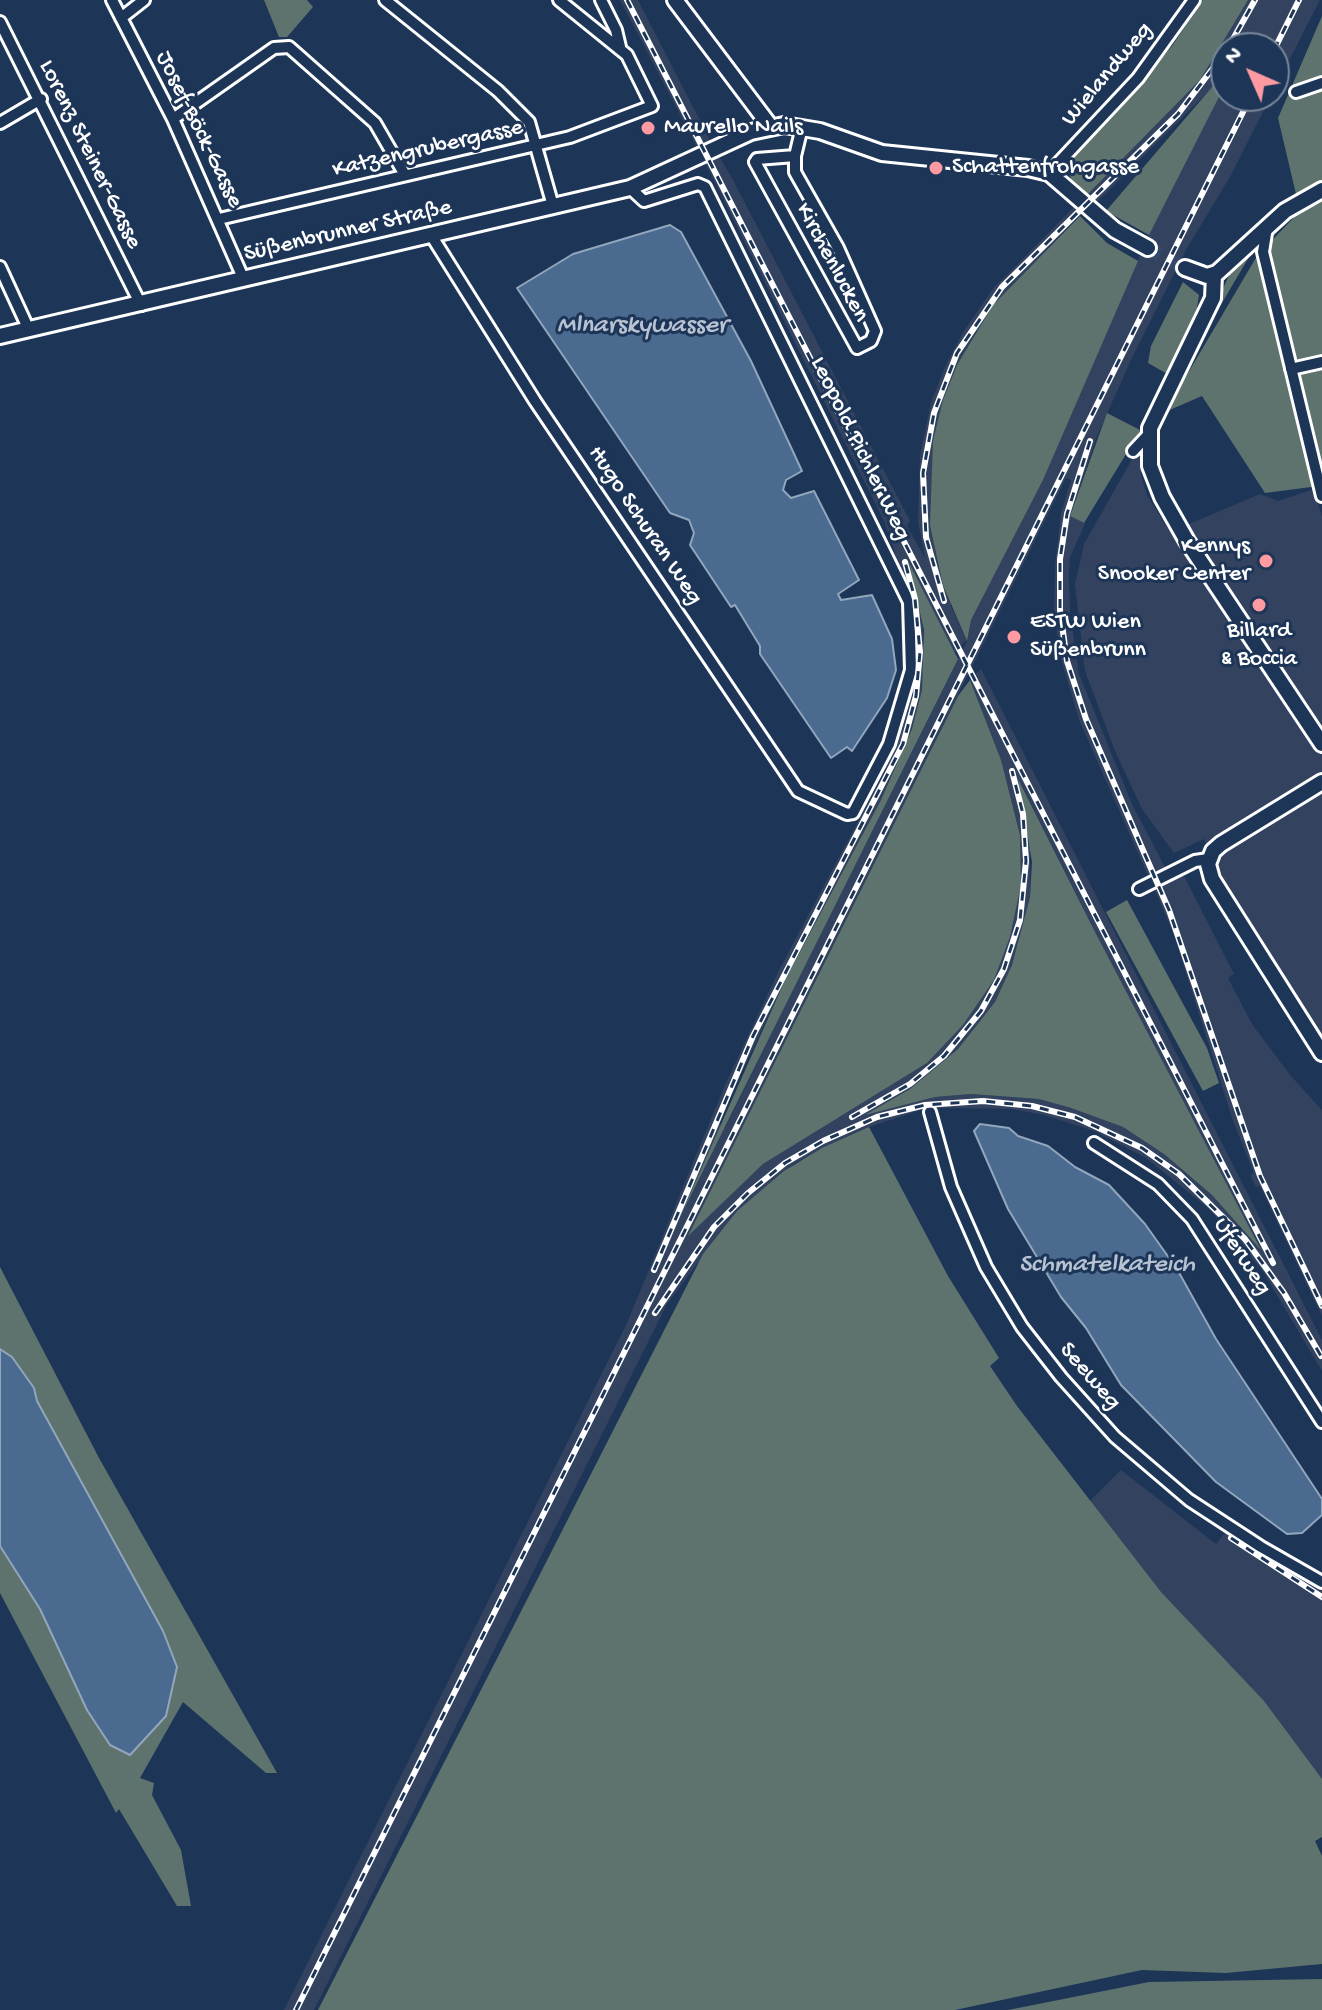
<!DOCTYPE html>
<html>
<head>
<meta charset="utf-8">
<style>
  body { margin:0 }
  #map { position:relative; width:1322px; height:2010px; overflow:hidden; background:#1d3557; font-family:"Gochi Hand",sans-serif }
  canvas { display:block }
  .north { position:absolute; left:1210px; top:32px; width:80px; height:80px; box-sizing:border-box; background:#1d3557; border:2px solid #77869a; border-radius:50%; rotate:315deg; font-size:22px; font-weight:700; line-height:32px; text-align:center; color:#fff }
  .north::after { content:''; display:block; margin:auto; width:28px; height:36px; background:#ff9aa2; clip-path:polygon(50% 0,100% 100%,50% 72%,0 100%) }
</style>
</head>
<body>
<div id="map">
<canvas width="1322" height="2010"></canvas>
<div class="north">N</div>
</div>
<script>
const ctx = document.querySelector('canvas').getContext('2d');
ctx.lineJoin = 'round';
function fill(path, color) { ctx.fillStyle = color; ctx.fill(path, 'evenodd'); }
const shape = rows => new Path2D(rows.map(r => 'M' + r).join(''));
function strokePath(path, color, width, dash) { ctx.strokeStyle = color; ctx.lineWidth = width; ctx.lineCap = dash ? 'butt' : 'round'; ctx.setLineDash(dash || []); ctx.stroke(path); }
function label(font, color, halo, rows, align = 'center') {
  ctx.font = font + ' "Gochi Hand",sans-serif'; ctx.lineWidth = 6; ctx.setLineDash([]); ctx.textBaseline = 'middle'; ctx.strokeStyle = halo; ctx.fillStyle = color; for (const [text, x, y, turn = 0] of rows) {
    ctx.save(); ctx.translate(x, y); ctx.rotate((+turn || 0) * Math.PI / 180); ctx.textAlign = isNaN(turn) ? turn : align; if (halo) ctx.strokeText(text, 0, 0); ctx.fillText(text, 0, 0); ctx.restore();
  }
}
const built = shape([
  [620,0,638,0,711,142,698,149],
  [1248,0,1320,0,1274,90,1274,48,1226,48,1226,96,1271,96,1230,177,1187,248,1132,358,1097,436,1070,516,1085,524,1070,557,1069,575,1070,612,1079,674,1132,804,1167,871,1150,880,1079,720,1062,662,1054,614,1055,565,1061,513,1071,480,1066,478,690,1233,763,1164,927,1063,963,1025,994,980,1010,937,1021,885,1020,835,1001,760,970,680,981,669,1322,1340,1322,1371,1262,1270,1209,1209,1146,1158,1094,1131,1044,1115,1012,1109,927,1108,869,1127,795,1163,737,1211,667,1304,314,2010,284,2010,627,1323,724,1087,780,968,884,773,914,688,913,606,884,521,704,161,717,153,731,176,910,521,907,526,925,558,918,521,920,456,931,402,945,367,963,332,992,290,1075,206,1083,212,993,305,957,365,943,400,951,606,966,640,955,652,911,569,922,611,924,651,922,690,912,729,881,800,786,978,718,1123,725,1128,967,641,971,620,1043,480,1149,235,1222,91,1213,87,1095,204,1087,195,1200,80],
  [1021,784,1093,928,1258,1246,1212,1195,1164,1154,1123,1127,1071,1108,1039,1099,971,1094,935,1097,870,1113,910,1089,958,1049,995,1002,1012,965,1030,897,1030,831],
  [1136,452,1140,453,1141,476,1147,495,1170,532,1260,494,1278,501,1314,489,1322,517,1322,1036,1223,880,1204,839,1174,853,1142,809,1115,751,1085,671,1075,584,1084,544],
  [1183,874,1234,974,1228,978,1252,1024,1291,1076,1322,1110,1322,1316,1260,1186,1256,1187,1250,1175,1254,1173,1233,1121,1174,935,1154,888],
  [1121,1470,1216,1544,1227,1530,1322,1588,1322,1790,1086,1505]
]);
const green = shape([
  [264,0,307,0,313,7,287,37,279,37],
  [1203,0,1248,0,1200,80,1087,195,1072,181,1066,166,1172,46],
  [1322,16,1322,496,1319,486,1265,493,1202,396,1165,412,1257,256,1300,211,1278,118],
  [1213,86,1222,91,1149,235,1106,211],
  [1080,216,1107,243,1138,261,1043,480,971,620,967,641,943,585,930,525,933,441,943,400,957,365,993,305],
  [1260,239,1262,243,1249,257,1196,347,1232,269],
  [1183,282,1199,295,1197,308,1169,375,1148,363,1151,346],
  [1107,413,1140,430,1141,435,1134,441,1084,523,1070,516],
  [909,563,958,659,679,1219,786,978,881,800,912,729,922,690,924,630],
  [970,680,1001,760,1020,835,1021,885,1010,937,994,980,963,1025,927,1063,763,1164,688,1236,958,696],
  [1018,779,1093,928,1261,1250,1212,1195,1164,1154,1123,1127,1071,1108,1039,1099,971,1094,935,1097,865,1115,910,1089,958,1049,995,1002,1012,965,1030,897,1032,862],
  [1127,900,1207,1048,1219,1083,1203,1091,1106,912],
  [869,1127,948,1276,999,1358,990,1366,1017,1406,1161,1592,1264,1701,1322,1779,1322,1837,1315,1841,1322,1856,1322,1964,1226,1973,1142,1970,955,2010,318,2010,703,1254,737,1211,784,1171,822,1148],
  [0,1267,99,1458,277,1773,266,1773,183,1702,140,1778,154,1783,152,1795,181,1850,191,1906,177,1906,119,1809,116,1813,0,1593,0,1546,40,1609,177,1667,163,1631,37,1401,34,1388,12,1357,0,1349],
  [1322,1979,1322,2010,1008,2010,1149,1982]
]);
const water = shape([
  [670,225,681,232,751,361,802,471,786,480,783,490,791,498,814,491,859,580,838,594,841,600,872,595,892,639,896,670,887,698,852,751,847,747,831,758,760,654,760,646,735,605,731,607,690,545,694,533,689,520,670,513,517,288,573,254,670,225],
  [980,1124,1009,1128,1018,1136,1048,1146,1075,1167,1109,1185,1145,1224,1177,1269,1216,1339,1322,1499,1322,1515,1302,1533,1287,1534,1216,1482,1121,1385,1086,1328,1061,1297,1008,1209,974,1131,980,1124],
  [0,1349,12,1357,34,1388,37,1401,163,1631,177,1667,166,1716,130,1755,110,1745,87,1710,40,1609,0,1546,0,1349]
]);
const secondaryTunnel = shape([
  [1148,248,1185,268]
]);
const street = shape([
  [112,0,173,119,244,280],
  [385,0,498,91,529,122,553,206],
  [601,0,616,30,620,47],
  [121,18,144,0],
  [0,22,141,305],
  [1296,92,1322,83],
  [173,119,274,48,289,47,375,123,405,175],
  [0,123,41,99],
  [795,156,757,159,755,162,857,348,871,341,875,331,838,248,795,172,795,156,802,127],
  [1049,173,1138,78,1194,0],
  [219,219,570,137,652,106,627,55,559,0],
  [1267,227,1263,252,1322,496],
  [431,235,535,401,798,791,847,814,853,813,889,744,911,670,909,602,705,187,698,184,644,201,630,188],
  [0,267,29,330],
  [1291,369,1322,362],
  [1133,451,1148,435],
  [1139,889,1195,861,1208,859],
  [930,1112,951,1187,986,1267,1022,1327,1061,1377,1115,1437,1189,1500,1261,1547,1322,1582],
  [1094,1143,1158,1184,1192,1219,1322,1422]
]);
const secondary = shape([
  [675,0,770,126],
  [1185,268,1207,276,1217,273,1285,211,1322,190],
  [1214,275,1213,298,1150,428,1150,466,1162,497,1187,541,1322,744],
  [0,336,630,188,751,132,784,125,820,131,882,153,1028,168,1049,173,1115,230,1148,248],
  [1322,782,1221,844,1213,851,1208,864,1212,879,1322,1053]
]);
const rail = shape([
  [627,0,1273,1263],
  [1228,48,1255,0],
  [1274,50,1299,0],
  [1090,441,1067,514,1060,559,1060,610,1067,661,1086,719,1169,910,1260,1176,1322,1306],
  [944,601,926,537,923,473,934,413,957,353,1002,287,1178,114,1226,51],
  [852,1117,910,1084,944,1056,981,1011,1004,969,1020,920,1026,861,1023,814,1012,771],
  [654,1270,753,1036,903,744,916,696,920,652,915,599,905,562],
  [655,1313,714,1227,748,1193,785,1163,823,1141,877,1117,925,1105,983,1101,1032,1106,1075,1117,1142,1148,1179,1174,1245,1239,1284,1293,1321,1356],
  [1231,1538,1322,1597],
  [296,2010,1251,96]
]);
const markers = [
  [648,128,8,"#ff9aa2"],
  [936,168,8,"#ff9aa2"],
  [1266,561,8,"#ff9aa2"],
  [1259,605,8,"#ff9aa2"],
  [1014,637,8,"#ff9aa2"]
];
const streetNames = [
  ["Wielandweg",1108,75,-50],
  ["Josef-Böck-Gasse",198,130,64],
  ["Katzengrubergasse",428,150,-13],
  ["Lorenz Steiner-Gasse",89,155,64],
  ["Süßenbrunner Straße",348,232,-13],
  ["Kirchenlucken",831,263,62],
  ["Leopold Pichler Weg",859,449,64],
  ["Hugo Schuran Weg",644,526,56],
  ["Uferweg",1241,1257,57],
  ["Seeweg",1089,1377,49]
];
const poiNames = [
  ["Maurello Nails",664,128],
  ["Schattenfrohgasse",952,168],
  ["Kennys",1250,547,"right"],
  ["Snooker Center",1250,575,"right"],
  ["ESTW Wien",1030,623],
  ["Süßenbrunn",1030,651],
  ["Billard",1259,632,"center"],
  ["& Boccia",1259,660,"center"]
];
const waterNames = [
  ["Mlnarskywasser",642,327],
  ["Schmatelkateich",1107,1266]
];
fill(built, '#33425f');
fill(green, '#5e736e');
fill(water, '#4a6a90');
strokePath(water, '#92a6bc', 2);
strokePath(secondaryTunnel, '#344968', 14, [14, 7]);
strokePath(street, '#fff', 16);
strokePath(secondary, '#fff', 20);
strokePath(street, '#1d3557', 10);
strokePath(secondary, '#1d3557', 14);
strokePath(rail, '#fff', 6);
strokePath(rail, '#1d3557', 3, [9]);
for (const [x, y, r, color] of markers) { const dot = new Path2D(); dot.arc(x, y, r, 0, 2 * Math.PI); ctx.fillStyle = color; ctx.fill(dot); strokePath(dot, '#1d3557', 3); }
label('24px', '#fff', '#1d3557', streetNames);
label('24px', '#fff', '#1d3557', poiNames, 'left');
label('italic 26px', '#b7c3d3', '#1d3557', waterNames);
</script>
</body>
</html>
